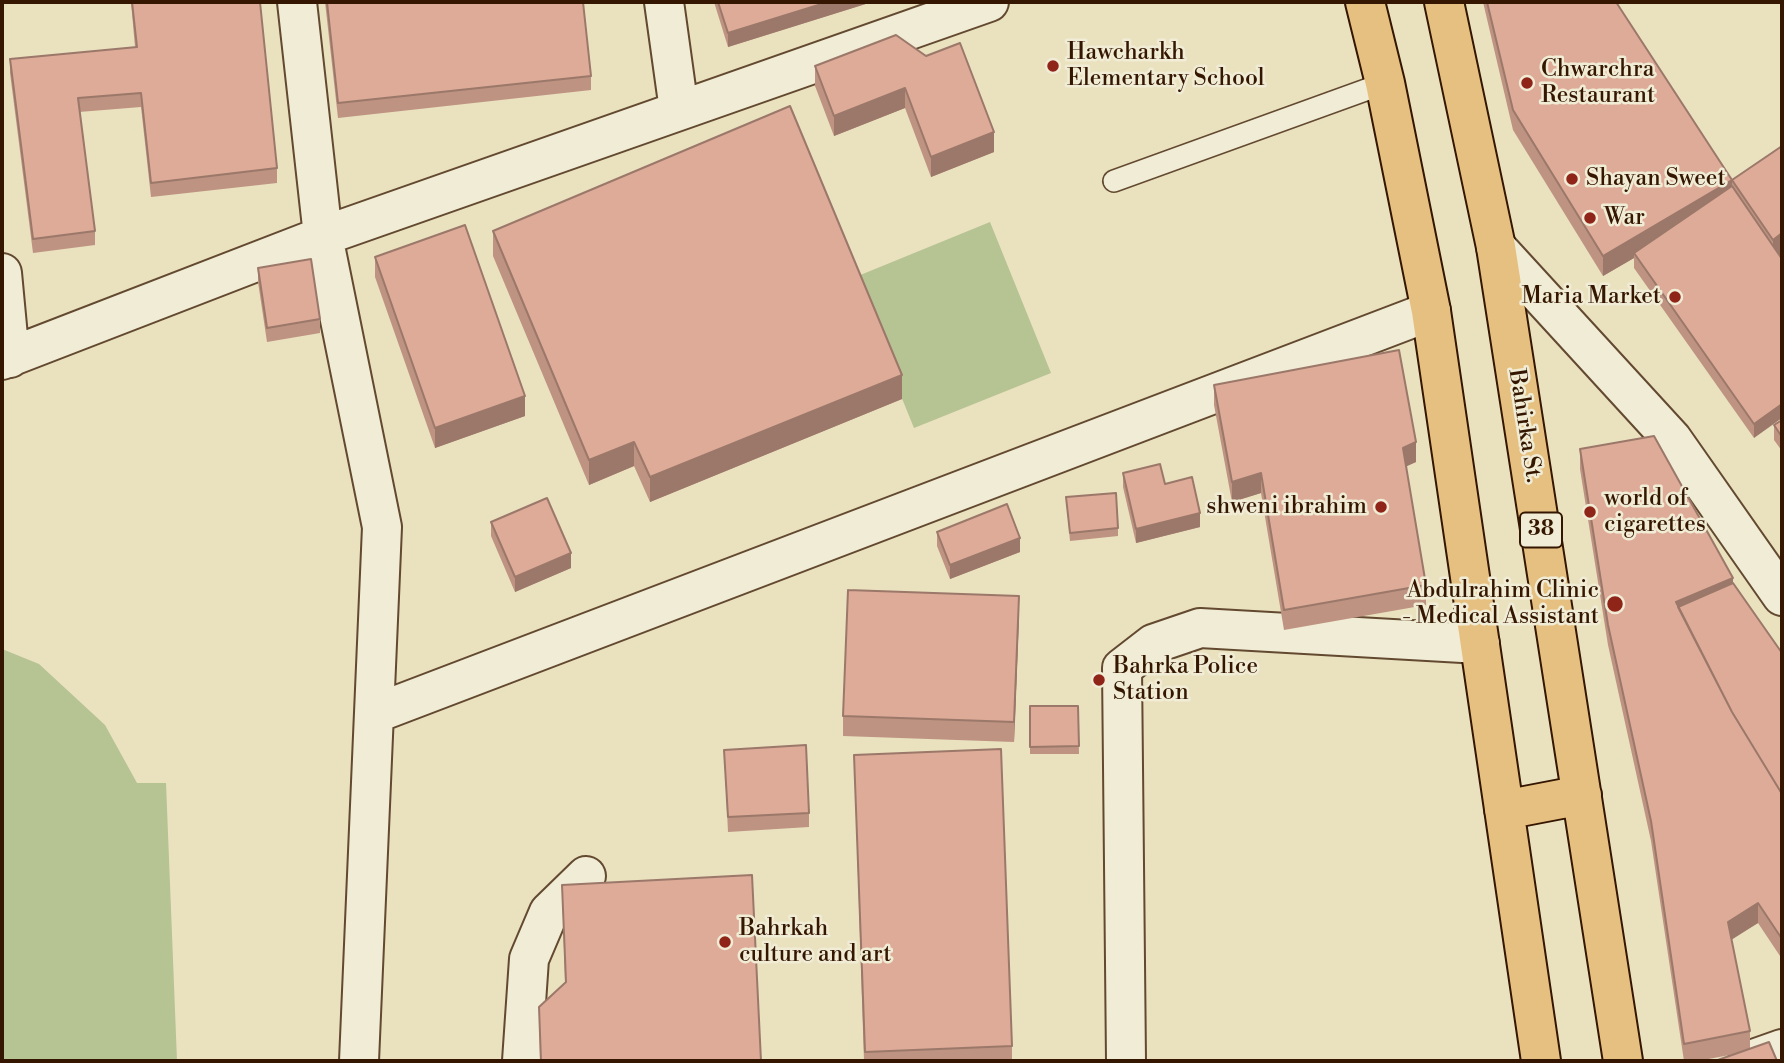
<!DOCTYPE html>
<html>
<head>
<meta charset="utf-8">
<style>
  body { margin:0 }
  #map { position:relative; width:1784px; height:1063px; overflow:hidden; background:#eae1bf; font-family:"Libre Bodoni",serif }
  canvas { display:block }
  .frame { position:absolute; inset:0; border:4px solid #341601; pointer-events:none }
</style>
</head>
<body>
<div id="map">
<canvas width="1784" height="1063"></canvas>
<div class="frame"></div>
</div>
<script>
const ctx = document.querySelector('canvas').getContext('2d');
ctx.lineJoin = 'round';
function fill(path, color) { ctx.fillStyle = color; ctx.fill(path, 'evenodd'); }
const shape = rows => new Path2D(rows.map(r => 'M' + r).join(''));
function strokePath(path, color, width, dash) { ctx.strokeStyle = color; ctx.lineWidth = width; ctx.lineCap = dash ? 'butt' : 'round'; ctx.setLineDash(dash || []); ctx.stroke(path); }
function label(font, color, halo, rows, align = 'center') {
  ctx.font = font + ' "Libre Bodoni",serif'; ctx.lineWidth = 5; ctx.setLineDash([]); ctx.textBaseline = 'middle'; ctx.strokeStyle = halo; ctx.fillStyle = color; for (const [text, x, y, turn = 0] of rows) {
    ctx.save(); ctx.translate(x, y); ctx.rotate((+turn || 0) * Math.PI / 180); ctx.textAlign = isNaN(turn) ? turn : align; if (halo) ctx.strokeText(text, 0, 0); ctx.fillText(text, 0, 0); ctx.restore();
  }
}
const green = shape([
  [990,222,1051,373,914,428,853,278],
  [2,649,39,664,105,725,137,783,166,783,177,1061,2,1061]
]);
const service = shape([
  [1114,181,1385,83]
]);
const minor = shape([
  [297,2,323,236,382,527,359,1061],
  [664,2,679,110],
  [1496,247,1672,439,1782,596],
  [2,273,10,358],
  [2,360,323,236,989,2],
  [374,714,1431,311],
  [522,1061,529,959,549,912,586,876],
  [1126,1061,1122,668,1153,644,1200,628,1480,644],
  [1748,1061,1782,1049]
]);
const primary = shape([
  [1365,2,1385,83,1431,311,1541,1061],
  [1444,2,1496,247,1623,1061],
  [1504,810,1582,795]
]);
const wall = shape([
  [131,2,260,2,277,168,277,183,151,197,141,107,79,112,95,231,95,245,33,253,10,73,10,59,135,47],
  [325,2,583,2,591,76,591,90,338,118],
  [714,2,872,2,728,47],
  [1483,2,1616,2,1732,180,1782,146,1782,253,1780,255,1754,438,1634,268,1634,258,1603,276,1513,130],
  [896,35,994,152,931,177,905,108,834,136,815,86,815,66],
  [493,231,902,399,650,502,634,466,589,485,493,256],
  [375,257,525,416,435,448,375,277],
  [258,268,320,319,320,333,267,342,258,282],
  [1214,385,1416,462,1406,466,1426,585,1426,605,1284,630,1261,493,1232,502,1214,405],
  [1782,420,1782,451,1774,440,1774,425],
  [1580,449,1733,583,1782,653,1782,959,1758,923,1731,939,1750,1031,1750,1049,1735,1054,1698,1061,1684,1061,1651,841,1608,645,1580,469],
  [1123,473,1165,484,1200,527,1136,543,1123,487],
  [1066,497,1118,528,1118,536,1070,541],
  [491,522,571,568,515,592,491,536],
  [937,532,1020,552,950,579,937,546],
  [1019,616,1014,742,843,736,843,716],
  [1030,706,1078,706,1079,754,1030,754],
  [724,750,809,813,809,827,728,832],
  [854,755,1012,1046,1012,1061,864,1061],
  [562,885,761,1061,540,1061,539,1007,565,983]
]);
const shadedWall = shape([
  [828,2,872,2,728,47,728,33],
  [905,88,905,108,834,136,834,116],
  [994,132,994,152,931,177,931,157],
  [1732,180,1732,200,1634,253,1634,258,1603,276,1603,256],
  [1782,233,1782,253,1773,260,1773,240],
  [902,375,902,399,650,502,650,477],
  [525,396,525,416,435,448,435,428],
  [1782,404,1782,418,1754,438,1754,424],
  [634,442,634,466,589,485,589,460],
  [1416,442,1416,462,1403,468,1403,448],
  [1261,473,1261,493,1232,502,1232,482],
  [1200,513,1200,527,1136,543,1136,529],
  [1020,538,1020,552,950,579,950,565],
  [571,553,571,568,515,592,515,577],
  [1733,578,1733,598,1682,620,1676,602],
  [1019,596,1019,616,1014,742,1014,722],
  [1758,903,1758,923,1728,942,1728,922]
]);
const building = shape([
  [132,2,260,2,277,168,151,183,141,93,78,98,95,231,33,239,10,59,137,47,132,2],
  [327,2,583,2,591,76,338,103,327,2],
  [718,2,828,2,728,33,718,2],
  [1487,2,1616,2,1732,180,1782,146,1782,233,1773,240,1732,180,1603,256,1513,110,1487,2],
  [896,35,926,56,960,43,994,132,931,157,905,88,834,116,815,66,896,35],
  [790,106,902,375,650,477,634,442,589,460,493,231,790,106],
  [1732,186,1782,259,1782,404,1754,424,1634,253,1732,186],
  [465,225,525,396,435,428,375,257,465,225],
  [311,259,320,319,267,328,258,268,311,259],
  [1399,350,1416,442,1403,448,1426,585,1284,610,1261,473,1232,482,1214,385,1399,350],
  [1782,420,1782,437,1774,425,1782,420],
  [1654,436,1733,578,1676,602,1732,712,1782,794,1782,939,1758,903,1728,922,1750,1031,1684,1044,1651,821,1608,625,1580,449,1654,436],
  [1160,464,1165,484,1192,477,1200,513,1136,529,1123,473,1160,464],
  [1116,493,1118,528,1070,533,1066,497,1116,493],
  [547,498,571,553,515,577,491,522,547,498],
  [1007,504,1020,538,950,565,937,532,1007,504],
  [1733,583,1782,653,1782,794,1732,712,1678,607,1733,583],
  [848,590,1019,596,1014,722,843,716,848,590],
  [1030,706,1078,706,1079,746,1030,747,1030,706],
  [806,745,809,813,728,817,724,750,806,745],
  [1001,749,1012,1046,865,1052,854,755,1001,749],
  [752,875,761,1061,541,1061,539,1007,566,982,562,885,752,875],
  [1769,1042,1777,1061,1715,1061,1769,1042]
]);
const markers = [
  [1053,66,7,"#8f2418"],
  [1527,83,7,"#8f2418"],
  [1572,179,7,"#8f2418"],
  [1590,218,7,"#8f2418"],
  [1675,297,7,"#8f2418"],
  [1381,507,7,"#8f2418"],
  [1590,512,7,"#8f2418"],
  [1615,604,9,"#8f2418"],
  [1099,680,7,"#8f2418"],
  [725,942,7,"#8f2418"]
];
const shields = [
  [1541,530,42]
];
const shieldNames = [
  ["38",1541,530]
];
const poiNames = [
  ["Hawcharkh",1067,53],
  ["Elementary School",1067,79],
  ["Chwarchra",1541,70],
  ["Restaurant",1541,96],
  ["Shayan Sweet",1586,179],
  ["War",1604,218],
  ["Maria Market",1661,297,"right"],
  ["world of",1604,499],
  ["cigarettes",1604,525],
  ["shweni ibrahim",1367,507,"right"],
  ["Abdulrahim Clinic",1599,591,"right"],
  ["- Medical Assistant",1599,617,"right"],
  ["Bahrka Police",1113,667],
  ["Station",1113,693],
  ["Bahrkah",739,929],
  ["culture and art",739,955]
];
const streetNames = [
  ["Bahirka St.",1524,426,81]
];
fill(green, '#b6c392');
strokePath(service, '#624930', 24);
strokePath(minor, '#624930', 42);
strokePath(primary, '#341601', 42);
strokePath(service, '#f1ecd5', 21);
strokePath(minor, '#f1ecd5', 38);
strokePath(primary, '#e5c080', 38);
fill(wall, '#be9382');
fill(shadedWall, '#9b786a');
fill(building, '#ddab97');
strokePath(building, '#9b786a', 2);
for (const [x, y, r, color] of markers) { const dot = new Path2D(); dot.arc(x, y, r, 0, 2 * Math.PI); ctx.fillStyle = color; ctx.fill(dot); strokePath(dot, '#f1ecd5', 2.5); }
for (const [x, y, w] of shields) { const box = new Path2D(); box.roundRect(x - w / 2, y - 17.5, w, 35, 5); ctx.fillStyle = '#f1ecd5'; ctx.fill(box); strokePath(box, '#341601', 2); }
label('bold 21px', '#341601', null, shieldNames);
label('23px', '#341601', '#f1ecd5', poiNames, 'left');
label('23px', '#341601', '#f1ecd5', streetNames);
</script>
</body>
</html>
